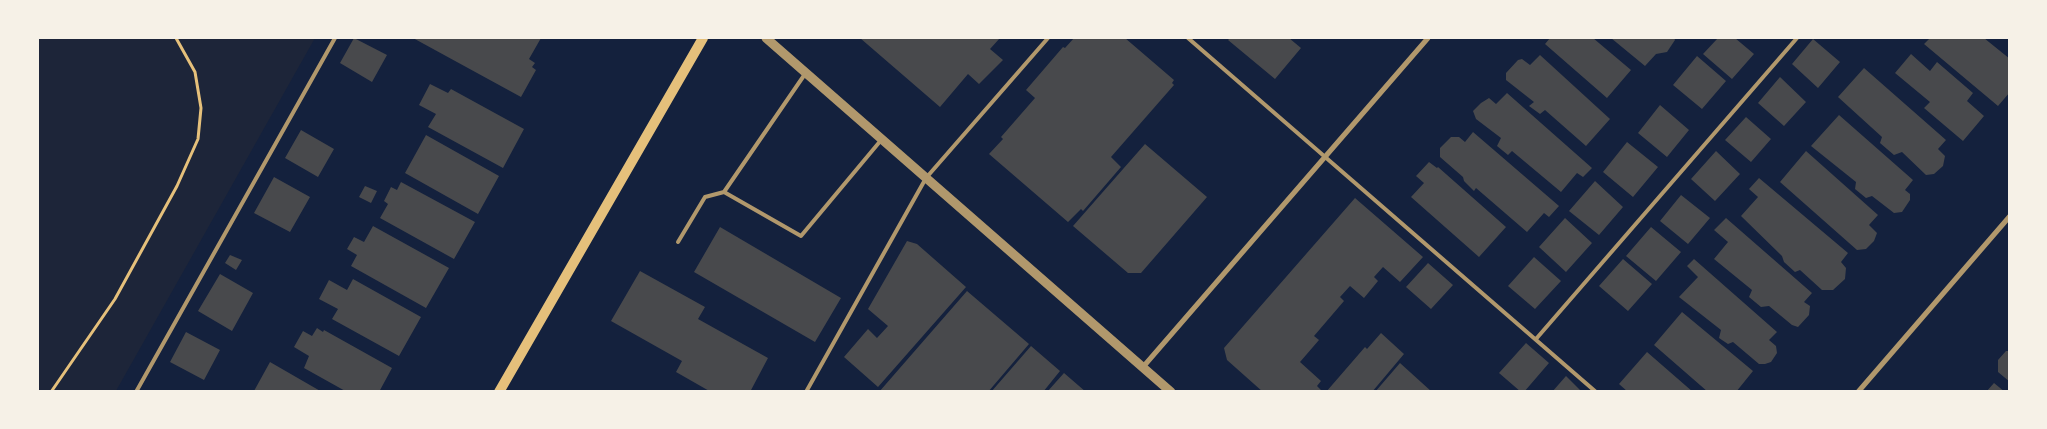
<!DOCTYPE html>
<html>
<head>
<meta charset="utf-8">
<style>
  body { margin:0 }
  #map { position:relative; width:2047px; height:429px; overflow:hidden; background:#14213d; font-family:"Roboto Condensed",sans-serif }
  canvas { display:block }
  .frame { position:absolute; inset:0; border:39px solid #f6f1e7; pointer-events:none }
</style>
</head>
<body>
<div id="map">
<canvas width="2047" height="429"></canvas>
<div class="frame"></div>
</div>
<script>
const ctx = document.querySelector('canvas').getContext('2d');
ctx.lineJoin = 'round';
function fill(path, color) { ctx.fillStyle = color; ctx.fill(path, 'evenodd'); }
const shape = rows => new Path2D(rows.map(r => 'M' + r).join(''));
function strokePath(path, color, width, dash) { ctx.strokeStyle = color; ctx.lineWidth = width; ctx.lineCap = dash ? 'butt' : 'round'; ctx.setLineDash(dash || []); ctx.stroke(path); }
const green = shape([
  [38,38,315,38,116,391,38,391]
]);
const building = shape([
  [354,38,387,55,372,82,340,63],
  [413,38,541,38,529,59,535,63,532,67,536,70,521,97],
  [860,38,1000,38,990,49,1003,60,979,84,968,74,940,107],
  [1074,38,1125,38,1174,80,1172,83,1174,85,1111,157,1121,167,1083,211,1081,209,1068,222,989,154,1003,139,1001,137,1035,98,1026,90,1063,47,1065,48],
  [1230,38,1289,38,1301,48,1275,79,1228,40],
  [1550,38,1593,38,1631,70,1607,98,1545,44],
  [1611,38,1674,38,1675,40,1667,52,1656,54,1645,66],
  [1718,38,1735,38,1754,54,1732,79,1703,54],
  [1930,38,1984,38,2010,59,2010,92,1998,106,1924,44],
  [1813,39,1840,62,1818,88,1792,64],
  [1911,54,1930,71,1937,62,1973,93,1967,101,1984,116,1963,141,1924,108,1930,102,1895,73],
  [1540,55,1610,119,1586,146,1545,110,1540,114,1529,106,1534,102,1506,80,1506,73,1518,60,1522,59,1530,65],
  [1697,56,1726,81,1702,109,1673,85],
  [1864,68,1946,140,1938,149,1945,156,1943,166,1934,174,1926,175,1902,152,1894,155,1880,143,1882,137,1838,97],
  [1780,77,1806,102,1784,126,1758,103],
  [430,84,448,93,451,89,524,129,503,168,428,127,436,114,419,105],
  [1507,93,1592,168,1583,177,1577,173,1561,192,1512,151,1508,155,1497,146,1501,138,1476,119,1473,111,1481,103,1489,98,1496,104],
  [1660,105,1689,130,1667,157,1638,133],
  [1839,115,1913,180,1905,190,1910,194,1910,200,1902,212,1894,213,1872,196,1866,198,1855,189,1856,182,1811,146],
  [1746,117,1771,139,1751,162,1725,140],
  [301,130,334,149,318,177,285,158],
  [1473,132,1559,206,1549,217,1544,213,1527,232,1476,188,1474,191,1464,181,1463,177,1440,157,1440,148,1451,137,1459,137,1465,142],
  [426,135,499,176,478,214,405,173],
  [1627,142,1658,167,1633,197,1603,172],
  [1145,144,1207,197,1141,273,1128,273,1073,226],
  [1716,151,1740,174,1715,201,1691,179],
  [1806,151,1878,215,1869,225,1877,233,1874,241,1866,249,1857,250,1780,182],
  [1429,162,1437,168,1438,167,1506,227,1479,257,1411,197,1424,183,1416,176],
  [274,177,310,197,290,232,254,213],
  [1759,178,1848,253,1841,262,1846,268,1845,279,1833,290,1822,290,1800,270,1795,272,1784,262,1782,256,1741,216,1758,197,1749,189],
  [1595,181,1623,207,1599,235,1569,211],
  [401,182,475,222,454,259,380,218,388,204,384,201,391,187,397,190],
  [365,186,377,191,371,203,359,197],
  [1681,195,1710,218,1688,244,1660,221],
  [1355,198,1423,257,1400,282,1383,267,1374,277,1378,281,1364,298,1350,286,1340,297,1344,301,1314,336,1319,340,1300,362,1321,381,1317,386,1323,392,1263,392,1227,360,1224,348],
  [1565,218,1592,243,1566,272,1539,247],
  [1726,218,1812,293,1804,302,1810,306,1809,315,1798,327,1792,325,1769,306,1761,307,1749,297,1752,290,1714,259,1728,242,1714,230],
  [373,226,449,268,426,308,351,266,357,255,347,249,354,237,364,242],
  [720,227,841,298,815,342,694,272],
  [1651,227,1681,252,1656,281,1626,256],
  [907,241,917,244,966,287,878,387,844,357,868,329,877,338,888,326,868,309],
  [230,255,242,260,236,270,225,263],
  [1534,257,1561,281,1535,309,1508,286],
  [1623,259,1652,284,1628,311,1599,286],
  [1694,259,1777,332,1769,340,1776,346,1777,353,1771,362,1765,364,1759,364,1733,342,1728,344,1719,338,1721,330,1679,297,1698,277,1687,266],
  [1428,263,1453,285,1431,309,1406,287],
  [640,271,705,307,698,319,768,358,750,392,711,392,676,372,682,361,611,321],
  [220,274,253,293,232,331,198,311],
  [353,279,421,317,399,356,332,319,338,309,319,299,329,280,347,290],
  [967,291,1029,344,988,392,879,392],
  [1682,312,1753,371,1736,392,1708,392,1654,345],
  [317,328,323,332,324,330,392,368,379,392,347,392,304,368,309,356,294,347,303,331,312,336],
  [186,332,220,350,204,380,170,362],
  [1381,333,1404,354,1372,392,1326,392,1365,347,1367,349],
  [1526,343,1549,363,1524,392,1521,392,1499,373],
  [1031,346,1060,371,1043,392,991,392],
  [2006,351,2010,351,2010,382,1998,372,1998,360],
  [1647,352,1693,392,1628,392,1619,384],
  [270,362,322,392,255,392,254,391],
  [1400,363,1432,392,1375,392],
  [1064,373,1086,392,1047,392],
  [1566,376,1582,392,1552,392],
  [1994,383,2005,392,1986,392]
]);
const path = shape([
  [51,392,115,299,177,186,198,139,201,108,195,72,176,38]
]);
const service = shape([
  [1188,38,1596,392],
  [724,192,801,236,882,139],
  [678,242,705,197,724,192,805,74],
  [1536,339,1797,38],
  [136,392,335,38],
  [806,392,926,178,1048,38]
]);
const minor = shape([
  [1143,367,1428,38],
  [1858,392,2010,216]
]);
const tertiary = shape([
  [766,38,1171,392]
]);
const secondary = shape([
  [499,392,703,38]
]);
fill(green, '#1d2539');
fill(building, '#48494c');
strokePath(path, '#e5c07b', 3);
strokePath(service, '#b1986c', 4);
strokePath(minor, '#b1986c', 5);
strokePath(tertiary, '#b1986c', 9);
strokePath(secondary, '#e5c07b', 10);
</script>
</body>
</html>
